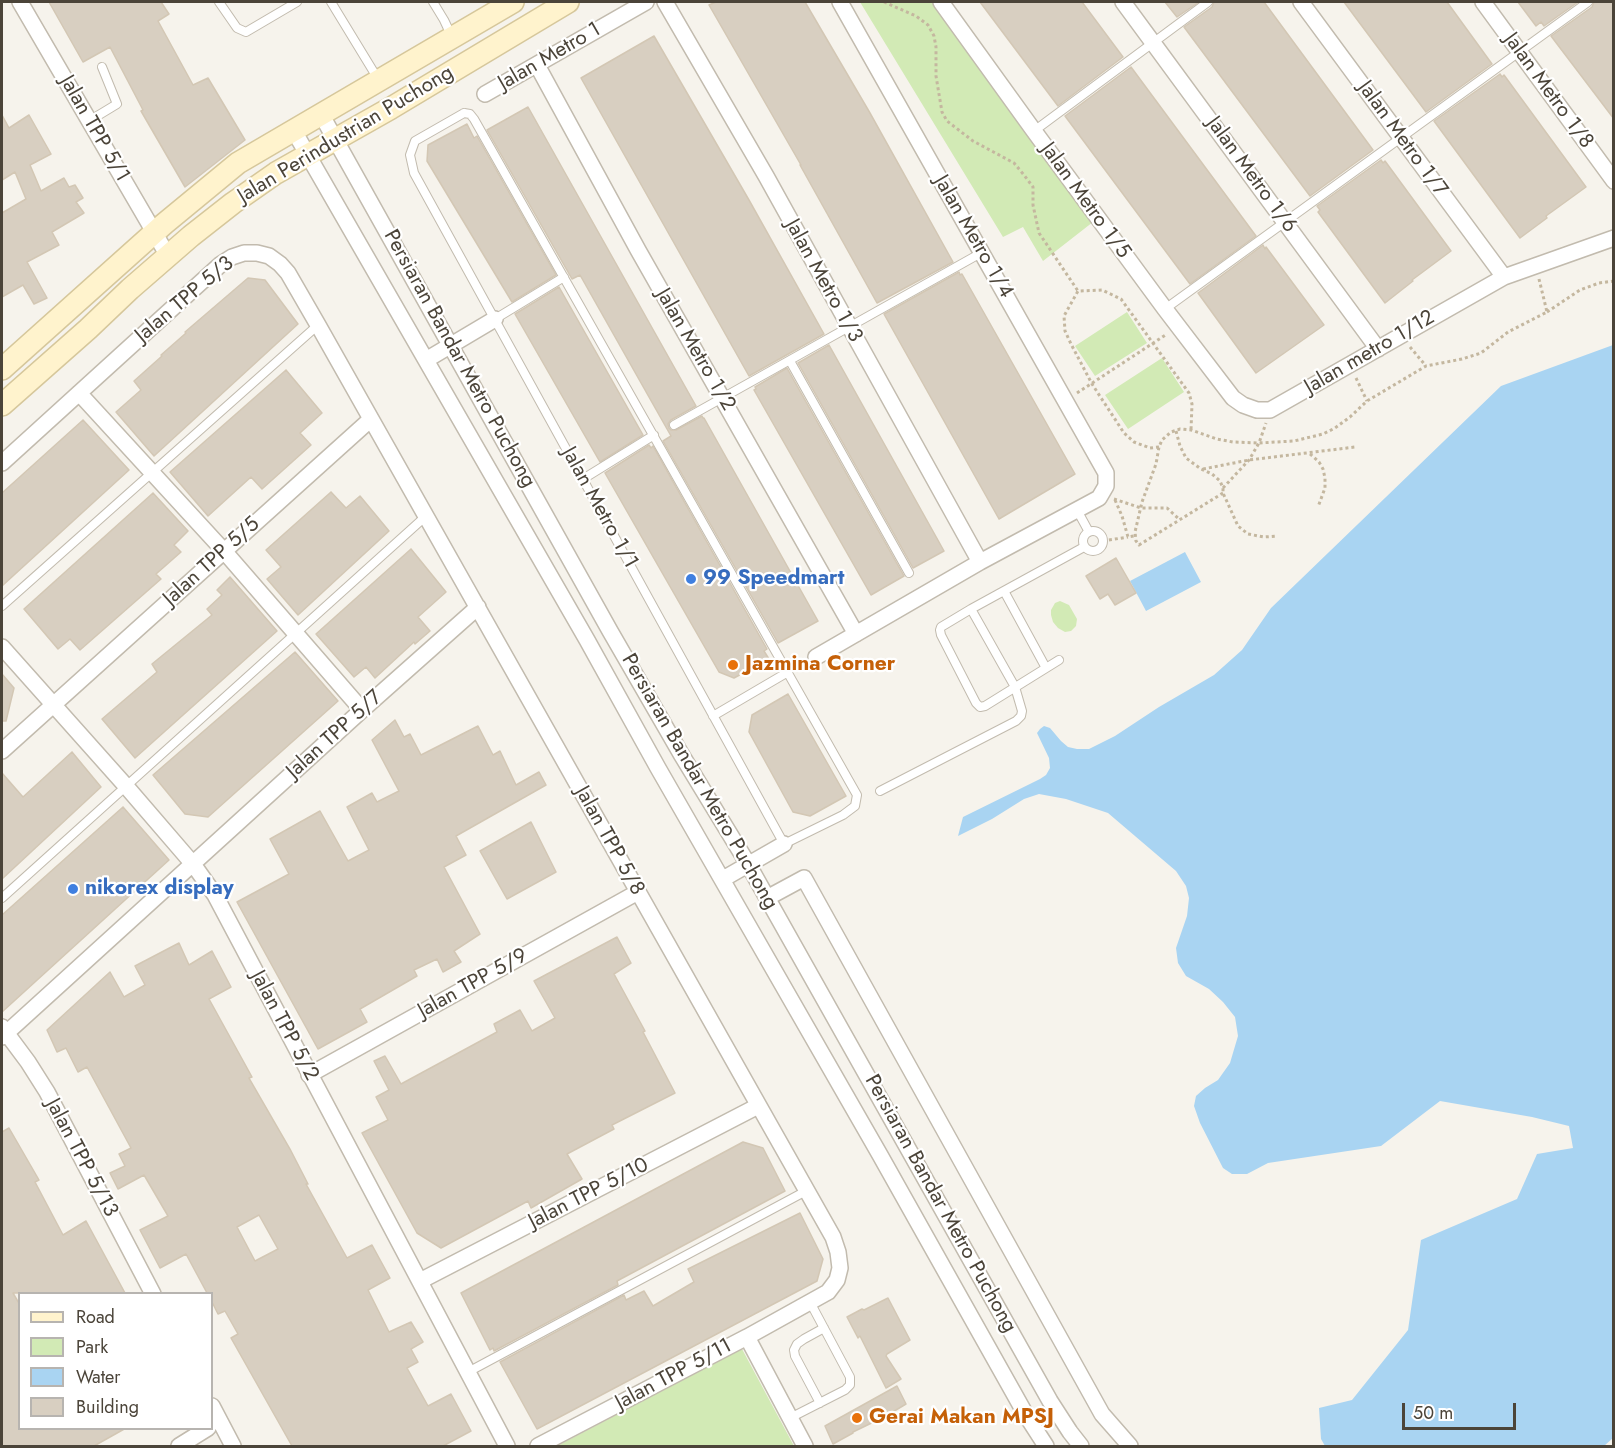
<!DOCTYPE html>
<html>
<head>
<meta charset="utf-8">
<style>
  body { margin:0 }
  #map { position:relative; width:1615px; height:1448px; overflow:hidden; background:#f6f3ec; font-family:Jost,sans-serif }
  canvas { display:block }
  .frame { position:absolute; inset:0; border:3px solid #4b4439; pointer-events:none }
  .legend { position:absolute; left:18px; top:1292px; width:195px; height:138px; box-sizing:border-box; background:#fff; border:2px solid #b7b4b0; margin:0; padding:8px 10px; list-style:none; font-size:18px; color:#4b4439 }
  .legend li { display:flex; align-items:center; gap:12px; height:30px }
  .legend b { width:30px; border:2px solid #b7b4b0 }
  .scale { position:absolute; left:1402px; top:1403px; width:114px; height:27px; box-sizing:border-box; border:3px solid #4b4439; border-top:0; padding-left:8px; font-size:18px; line-height:21px; white-space:nowrap; color:#4b4439; -webkit-text-stroke:4px #fff; paint-order:stroke }
</style>
</head>
<body>
<div id="map">
<canvas width="1615" height="1448"></canvas>
<div class="frame"></div>
<ul class="legend">
<li><b style="height:8px;background:#fff3cd"></b>Road</li>
<li><b style="height:16px;background:#d2eab5"></b>Park</li>
<li><b style="height:16px;background:#a9d4f2"></b>Water</li>
<li><b style="height:16px;background:#d8cfc1"></b>Building</li>
</ul>
<div class="scale">50 m</div>
</div>
<script>
const ctx = document.querySelector('canvas').getContext('2d');
ctx.lineJoin = 'round';
function fill(path, color) { ctx.fillStyle = color; ctx.fill(path, 'evenodd'); }
const shape = rows => new Path2D(rows.map(r => 'M' + r).join(''));
function strokePath(path, color, width, dash) { ctx.strokeStyle = color; ctx.lineWidth = width; ctx.lineCap = dash ? 'butt' : 'round'; ctx.setLineDash(dash || []); ctx.stroke(path); }
function label(font, color, halo, rows, align = 'center') {
  ctx.font = font + ' Jost,sans-serif'; ctx.lineWidth = 4.5; ctx.setLineDash([]); ctx.textBaseline = 'middle'; ctx.strokeStyle = halo; ctx.fillStyle = color; for (const [text, x, y, turn = 0] of rows) {
    ctx.save(); ctx.translate(x, y); ctx.rotate((+turn || 0) * Math.PI / 180); ctx.textAlign = isNaN(turn) ? turn : align; if (halo) ctx.strokeText(text, 0, 0); ctx.fillText(text, 0, 0); ctx.restore();
  }
}
const green = shape([
  [860,2,932,2,1093,222,1043,261,1023,227,1003,237],
  [1127,312,1147,343,1095,376,1075,346],
  [1162,358,1184,392,1128,429,1105,395],
  [1060,601,1069,605,1077,619,1076,626,1071,631,1065,632,1058,628,1053,622,1051,615,1051,610,1055,603],
  [742,1349,794,1446,557,1446]
]);
const water = shape([
  [1613,345,1613,1438,1604,1446,1325,1446,1321,1439,1319,1408,1352,1400,1408,1330,1421,1240,1517,1199,1537,1154,1573,1148,1569,1126,1532,1117,1440,1101,1381,1146,1268,1163,1247,1174,1232,1174,1223,1168,1200,1123,1194,1106,1196,1096,1205,1088,1218,1080,1230,1063,1238,1036,1235,1017,1223,1002,1209,989,1186,976,1178,963,1176,948,1187,916,1189,898,1186,886,1176,871,1108,813,1066,799,1039,794,1024,799,992,819,958,836,963,817,1040,779,1046,775,1050,768,1049,758,1037,733,1040,729,1044,726,1050,728,1061,741,1068,747,1077,749,1089,749,1115,736,1159,707,1214,675,1242,650,1271,608,1501,386],
  [1185,552,1201,582,1146,611,1130,581]
]);
const building = shape([
  [49,2,161,2,169,14,158,21,193,85,208,78,245,140,185,187,141,111,143,110,110,47,83,62,49,2],
  [716,2,805,2,870,113,953,262,877,303,800,165,801,165,709,5,716,2],
  [980,2,1082,2,1123,57,1058,106,980,2],
  [1165,2,1199,2,1177,17,1165,2],
  [1214,2,1264,2,1373,150,1310,196,1184,27,1212,7,1214,2],
  [1344,2,1447,2,1492,64,1426,112,1344,2],
  [1518,2,1578,2,1544,26,1541,22,1536,26,1518,2],
  [1594,2,1614,2,1614,119,1551,36,1592,7,1594,2],
  [654,36,749,200,824,334,749,376,581,78,654,36],
  [1131,67,1256,236,1190,284,1065,116,1131,67],
  [1500,74,1502,77,1504,75,1586,187,1546,216,1547,218,1520,238,1434,121,1500,74],
  [528,107,696,406,671,420,668,424,669,428,671,430,676,430,702,416,703,418,704,418,818,621,778,643,663,441,671,436,580,275,572,279,487,130,528,107],
  [2,115,9,128,29,115,51,154,30,165,41,191,64,178,69,187,75,185,83,198,76,202,84,213,52,232,59,245,27,262,47,298,34,304,23,285,2,297,2,213,26,199,15,172,2,180,2,115],
  [467,124,474,138,477,136,556,275,512,302,427,161,428,145,467,124],
  [1381,160,1383,163,1385,161,1451,251,1412,280,1413,281,1385,303,1318,212,1320,210,1317,206,1381,160],
  [1263,245,1265,249,1266,247,1324,325,1256,373,1198,293,1263,245],
  [959,272,960,275,962,274,1075,474,999,519,884,314,959,272],
  [248,278,265,280,298,324,154,456,116,412,141,390,134,381,162,356,161,355,186,333,185,332,248,278],
  [559,287,643,435,600,462,515,314,559,287],
  [829,345,944,551,913,568,798,363,829,345],
  [787,368,904,576,871,595,754,390,756,389,755,387,787,368],
  [286,370,322,413,300,433,311,445,262,489,251,477,208,516,170,472,286,370],
  [83,420,129,470,2,586,2,493,83,420],
  [649,445,651,448,653,446,767,649,764,651,769,659,734,678,719,672,605,473,649,445],
  [331,492,346,508,360,496,389,531,298,615,267,579,281,567,266,550,331,492],
  [153,493,188,531,174,545,181,552,156,574,161,579,80,650,70,639,58,649,24,609,153,493],
  [411,549,446,592,418,617,430,631,415,644,414,642,375,678,366,667,354,677,316,634,411,549],
  [1116,558,1136,593,1115,605,1108,594,1100,599,1086,576,1116,558],
  [230,577,277,631,135,758,102,719,157,672,152,664,212,615,207,609,222,595,217,590,230,577],
  [295,652,338,701,208,817,185,814,153,775,295,652],
  [2,674,14,688,6,721,2,721,2,674],
  [788,694,846,796,810,816,793,812,749,732,752,715,788,694],
  [395,720,404,737,410,734,421,755,478,726,493,755,500,751,516,785,539,772,546,785,456,836,466,855,444,867,480,934,454,951,461,962,443,972,437,959,414,970,417,976,360,1009,367,1022,318,1049,237,902,289,874,270,839,320,811,348,861,369,850,347,807,372,793,377,802,399,791,372,740,395,720],
  [72,752,101,787,2,879,2,773,23,797,72,752],
  [123,807,169,860,2,1012,2,915,123,807],
  [531,822,556,872,507,899,480,851,531,822],
  [617,937,631,963,614,974,645,1031,643,1032,675,1093,612,1125,614,1129,567,1154,582,1179,531,1208,528,1201,441,1248,417,1233,362,1133,388,1120,376,1097,389,1090,374,1061,385,1056,401,1084,497,1032,494,1024,520,1010,532,1031,555,1018,534,981,617,937],
  [179,943,189,965,212,951,231,987,209,999,252,1077,249,1078,290,1149,308,1184,306,1184,347,1258,372,1245,390,1278,368,1290,389,1332,411,1322,423,1342,411,1349,418,1362,407,1368,428,1406,451,1394,471,1431,443,1446,292,1446,231,1338,238,1334,225,1311,218,1314,212,1302,212,1293,207,1293,186,1254,160,1268,140,1230,168,1216,144,1175,118,1189,110,1173,125,1166,119,1154,131,1148,87,1067,78,1072,66,1048,57,1052,47,1030,110,972,124,997,145,985,135,966,179,943],
  [259,1215,278,1249,255,1261,237,1227,259,1215],
  [9,1128,39,1180,35,1182,63,1235,86,1221,125,1293,13,1293,20,1305,20,1428,126,1428,94,1446,2,1446,2,1132,9,1128],
  [743,1142,763,1148,785,1191,617,1281,618,1285,494,1351,493,1348,490,1350,461,1293,743,1142],
  [800,1213,823,1259,817,1281,537,1429,500,1362,624,1295,626,1300,644,1291,653,1306,694,1282,688,1269,800,1213],
  [888,1298,910,1340,887,1354,886,1356,901,1379,886,1388,860,1336,858,1338,847,1317,862,1309,864,1310,888,1298],
  [897,1386,906,1404,886,1416,853,1432,853,1433,833,1444,825,1426,897,1386]
]);
const path = shape([
  [884,2,916,16,928,25,934,36,936,47,936,76,942,112,947,121,973,141,1014,163,1024,175,1033,187,1033,205,1039,233,1078,291],
  [1547,312,1580,290,1599,283,1614,281],
  [1410,347,1426,366],
  [1356,378,1367,401],
  [1077,393,1167,334],
  [1176,431,1180,446,1186,458,1201,469,1212,474,1220,481,1223,488,1223,493,1238,526,1248,534,1264,537,1277,536],
  [1159,447,1150,448,1134,442,1124,433,1092,384,1071,344,1065,331,1064,316,1078,291,1102,290,1121,299,1189,393,1192,404,1191,430],
  [1310,454,1319,462,1323,469,1325,478,1325,488,1318,507],
  [1203,469,1249,460,1355,447],
  [1223,488,1249,460,1259,443,1266,423],
  [1223,493,1139,545,1136,541,1135,532,1142,502,1156,464,1159,447,1162,440,1171,432,1180,429,1191,430,1217,439,1233,442,1259,443,1294,441,1323,434,1335,428,1350,417,1367,401,1426,366,1462,359,1481,353,1508,332,1547,312,1539,279],
  [1114,499,1141,508,1167,508,1179,519],
  [1115,500,1122,516,1128,537,1134,536],
  [1103,541,1128,537]
]);
const lane = shape([
  [219,2,237,28,246,32,297,2],
  [331,2,378,79],
  [433,2,444,20,452,37],
  [464,113,470,114,474,119,857,795,855,806,843,815,784,844,414,173,410,155,415,141,464,113],
  [89,121,117,104,102,67],
  [1034,131,1208,2],
  [1165,309,1588,2],
  [495,319,564,277],
  [790,361,909,573],
  [674,425,981,253],
  [583,479,654,435],
  [1077,510,1089,532],
  '1083 541a10 10 0 1 1 20 0a10 10 0 1 1-20 0Z',
  [1004,591,1046,668],
  [2,606,318,325],
  [1059,660,985,706,980,707,976,703,941,635,940,630,941,627,971,609,1084,547],
  [713,716,788,672],
  [880,791,1016,721,1021,716,1022,711,1015,687,971,609],
  [2,898,426,516],
  [468,1372,806,1191],
  [820,1403,795,1356,794,1350,797,1344,804,1339,824,1328],
  [790,1418,845,1390,850,1385,850,1377,810,1302]
]);
const street = shape([
  [20,2,168,256],
  [665,2,766,176,980,562],
  [941,2,1034,131,1165,309,1233,398,1243,405,1257,410,1270,410,1504,277,1614,238],
  [1123,2,1378,349],
  [1301,2,1504,277],
  [1483,2,1614,181],
  [537,65,638,250,856,634],
  [485,94,646,2],
  [321,114,610,631,681,754,748,864,1050,1401,1070,1432,1081,1446],
  [294,131,587,640,658,768,880,1155,1026,1415,1046,1446],
  [426,360,495,319],
  [79,393,224,551,362,710],
  [2,463,221,264,232,257,244,253,257,253,269,256,280,264,288,273,318,325,833,1237,838,1252,840,1268,837,1280,828,1292,747,1337,538,1446],
  [2,647,125,785,193,864,215,895,507,1446],
  [816,657,980,562,1099,498,1106,486,1106,473,840,2],
  [2,751,371,419],
  [723,879,784,844],
  [767,898,804,878,1102,1414,1130,1446],
  [2,1027,28,1062,47,1092,153,1294],
  [2,1037,362,710,478,607],
  [309,1075,638,892],
  [420,1281,758,1106],
  [747,1337,805,1446],
  [212,1406,233,1446],
  [179,1446,208,1428]
]);
const secondary = shape([
  [2,369,164,224,238,163,513,2],
  [2,405,88,329,130,289,191,236,233,203,276,173,391,108,568,2]
]);
const markers = [
  [691,579,6,"#3f7fe0"],
  [733,665,6,"#e8710a"],
  [73,889,6,"#3f7fe0"],
  [857,1418,6,"#e8710a"]
];
const streetNames = [
  ["Jalan Metro 1",550,57,-30],
  ["Jalan Metro 1/8",1548,91,54],
  ["Jalan TPP 5/1",94,129,60],
  ["Jalan Perindustrian Puchong",346,135,-31],
  ["Jalan Metro 1/7",1402,139,54],
  ["Jalan Metro 1/6",1251,175,54],
  ["Jalan Metro 1/5",1085,201,54],
  ["Jalan Metro 1/4",973,237,60],
  ["Jalan Metro 1/3",823,281,61],
  ["Jalan TPP 5/3",185,300,-40],
  ["Jalan Metro 1/2",695,350,60],
  ["Jalan metro 1/12",1370,353,-30],
  ["Persiaran Bandar Metro Puchong",459,359,61],
  ["Jalan Metro 1/1",599,508,61],
  ["Jalan TPP 5/5",212,562,-42],
  ["Jalan TPP 5/7",335,735,-42],
  ["Persiaran Bandar Metro Puchong",699,782,60],
  ["Jalan TPP 5/8",609,841,61],
  ["Jalan TPP 5/9",473,984,-29],
  ["Jalan TPP 5/2",284,1026,62],
  ["Jalan TPP 5/13",81,1158,62],
  ["Jalan TPP 5/10",589,1194,-27],
  ["Persiaran Bandar Metro Puchong",940,1204,61],
  ["Jalan TPP 5/11",674,1375,-28]
];
const shopNames = [
  ["99 Speedmart",703,579],
  ["nikorex display",85,889]
];
const foodNames = [
  ["Jazmina Corner",745,665],
  ["Gerai Makan MPSJ",869,1418]
];
fill(green, '#d2eab5');
fill(water, '#a9d4f2');
fill(building, '#d8cfc1');
strokePath(building, '#d3c7b4', 1.5);
strokePath(lane, '#c2bbae', 10);
strokePath(street, '#c2bbae', 18);
strokePath(secondary, '#d6c79b', 24);
strokePath(path, '#c4b79f', 3, [3, 3]);
strokePath(lane, '#fff', 8);
strokePath(street, '#fff', 15);
strokePath(secondary, '#fff3cd', 21);
for (const [x, y, r, color] of markers) { const dot = new Path2D(); dot.arc(x, y, r, 0, 2 * Math.PI); ctx.fillStyle = color; ctx.fill(dot); strokePath(dot, '#fff', 2); }
label('21px', '#4b4439', '#fff', streetNames);
label('bold 21px', '#366cbe', '#fff', shopNames, 'left');
label('bold 21px', '#c56008', '#fff', foodNames, 'left');
</script>
</body>
</html>
